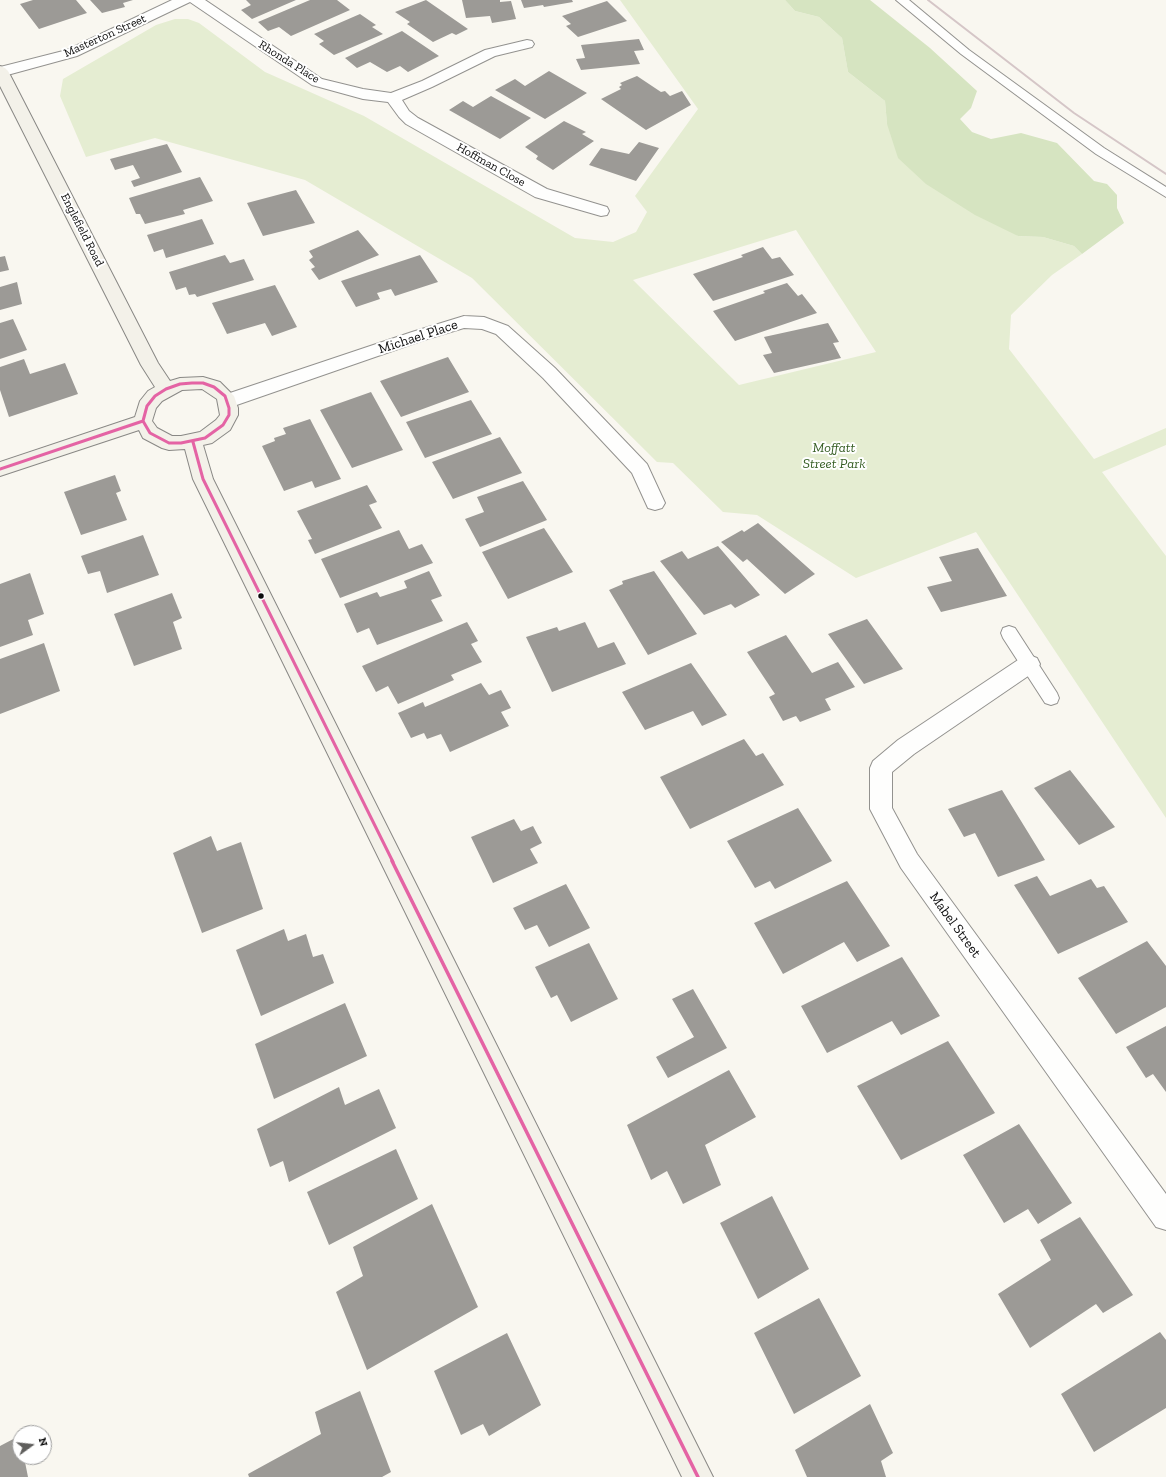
<!DOCTYPE html>
<html>
<head>
<meta charset="utf-8">
<style>
  body { margin:0 }
  #map { position:relative; width:1166px; height:1477px; overflow:hidden; background:#f9f7f0; font-family:"Zilla Slab",serif }
  canvas { display:block }
  .north { position:absolute; left:12px; top:1425px; width:40px; height:40px; box-sizing:border-box; background:#fff; border:1px solid #9e9e9e; border-radius:50%; rotate:75deg; font-size:11px; font-weight:700; line-height:16px; text-align:center; color:#0c0c0c }
  .north::after { content:''; display:block; margin:auto; width:14px; height:18px; background:#5f5e5c; clip-path:polygon(50% 0,100% 100%,50% 72%,0 100%) }
</style>
</head>
<body>
<div id="map">
<canvas width="1166" height="1477"></canvas>
<div class="north">N</div>
</div>
<script>
const ctx = document.querySelector('canvas').getContext('2d');
ctx.lineJoin = 'round';
function fill(path, color) { ctx.fillStyle = color; ctx.fill(path, 'evenodd'); }
const shape = rows => new Path2D(rows.map(r => 'M' + r).join(''));
function strokePath(path, color, width, dash) { ctx.strokeStyle = color; ctx.lineWidth = width; ctx.lineCap = dash ? 'butt' : 'round'; ctx.setLineDash(dash || []); ctx.stroke(path); }
function label(font, color, halo, rows, align = 'center') {
  ctx.font = font + ' "Zilla Slab",serif'; ctx.lineWidth = 4; ctx.setLineDash([]); ctx.textBaseline = 'middle'; ctx.strokeStyle = halo; ctx.fillStyle = color; for (const [text, x, y, turn = 0] of rows) {
    ctx.save(); ctx.translate(x, y); ctx.rotate((+turn || 0) * Math.PI / 180); ctx.textAlign = isNaN(turn) ? turn : align; if (halo) ctx.strokeText(text, 0, 0); ctx.fillText(text, 0, 0); ctx.restore();
  }
}
const green = shape([
  [620,0,785,0,795,11,819,17,842,38,848,72,885,101,887,124,1018,236,1043,237,1074,246,1082,254,1052,275,1011,315,1009,349,1094,459,1166,428,1166,445,1102,472,1166,556,1166,818,976,532,856,578,757,515,723,512,673,463,657,462,472,278,305,180,155,138,86,157,60,96,63,79,156,25,175,19,188,19,199,23,265,72,364,116,575,238,613,242,636,232,647,212,635,196,698,109],
  [796,230,876,352,739,385,633,280]
]);
const forest = shape([
  [785,0,870,0,930,48,977,91,971,108,960,119,972,132,991,139,1021,133,1057,143,1094,181,1107,184,1117,195,1117,208,1124,223,1082,254,1074,246,1043,237,1018,236,975,215,926,184,898,158,887,124,885,101,848,72,842,38,819,17,795,11]
]);
const building = shape([
  [33,0,76,0,87,13,39,29,20,4],
  [90,0,133,0,123,3,125,7,102,13],
  [246,0,296,0,252,19,241,10,251,5],
  [310,0,337,0,350,10,291,36,279,27,268,31,258,22],
  [426,0,468,29,456,35,452,33,433,42,407,24,410,22,395,12],
  [462,0,500,0,500,2,511,1,516,19,492,23,490,16,466,18],
  [521,0,572,0,573,2,544,7,543,5,524,8],
  [607,1,627,21,578,37,566,26,571,24,562,16],
  [360,14,376,25,372,27,383,34,334,55,319,44,324,41,314,34],
  [402,31,439,56,408,72,400,66,387,72,370,62,357,68,345,58],
  [639,39,644,50,634,51,640,64,581,70,576,59,585,58,581,45],
  [549,71,587,93,545,119,495,90,515,79,525,86],
  [637,76,661,92,665,91,670,96,682,91,691,105,646,130,601,99,621,89,619,87,622,85,620,83],
  [491,96,531,118,500,139,449,110,463,101,473,107],
  [564,121,586,132,582,134,594,141,553,170,536,159,538,156,525,147],
  [639,142,659,148,636,181,589,165,601,148,629,154],
  [167,144,182,172,134,187,131,181,140,178,133,165,115,170,110,159],
  [200,177,213,201,183,210,185,214,145,224,140,214,136,214,129,198],
  [296,190,315,223,263,236,247,203],
  [202,219,214,244,166,258,163,249,154,252,147,235],
  [358,230,379,255,319,280,311,269,315,267,309,260,313,257,309,251],
  [763,247,772,259,780,257,794,275,713,301,693,274,743,257,741,255],
  [225,255,230,263,244,259,254,280,197,297,195,294,189,295,186,287,176,290,169,272],
  [420,255,438,282,395,296,391,289,377,293,380,299,356,307,341,281],
  [5,256,9,270,0,272,0,257],
  [17,282,22,304,0,310,0,287],
  [787,283,798,296,802,294,817,313,735,341,713,311,765,293,763,291],
  [275,285,297,327,272,336,265,323,227,334,212,303],
  [13,319,27,350,0,359,0,323],
  [828,323,839,342,833,343,841,358,774,373,763,355,772,353,764,337],
  [448,357,469,392,401,417,380,381],
  [24,359,30,374,65,363,78,394,9,417,0,390,0,367],
  [371,392,403,450,352,468,320,410],
  [471,400,492,434,425,458,406,422],
  [310,419,341,479,315,488,312,481,284,491,262,446,275,441,274,438,286,434,283,428],
  [500,437,522,473,453,499,432,462],
  [115,475,121,491,116,493,127,520,81,535,64,492],
  [523,481,547,520,480,547,465,519,484,512,477,497],
  [367,485,377,502,369,505,382,528,315,554,308,540,312,539,297,511],
  [758,523,815,574,785,594,747,559,743,562,721,542,742,530,744,532],
  [544,528,573,572,508,599,482,552],
  [399,530,409,549,422,544,433,563,340,598,321,559],
  [143,535,159,575,107,593,100,571,88,574,81,556],
  [718,546,760,595,735,608,731,604,704,615,660,561,682,551,688,559],
  [978,548,1007,596,941,612,927,587,952,581,939,557],
  [429,571,442,596,431,600,443,621,377,645,369,628,357,633,344,604,377,592,380,597,407,588,404,581],
  [654,571,697,634,648,655,609,590,623,584,622,581],
  [30,573,44,614,28,620,33,635,0,647,0,584],
  [172,593,182,618,173,622,182,649,134,666,114,614],
  [867,619,903,669,864,684,828,634],
  [467,622,478,641,471,644,482,662,451,675,454,680,398,704,388,686,376,692,362,666],
  [585,622,598,648,614,642,626,664,552,692,526,637,557,627,559,631],
  [786,635,812,673,838,662,855,687,825,699,831,710,800,722,796,716,783,721,769,697,775,694,747,652],
  [44,643,60,691,0,714,0,659],
  [691,663,727,715,702,726,693,711,645,730,622,692],
  [481,683,489,695,501,690,511,708,501,712,509,726,450,752,441,734,427,739,424,733,411,738,398,713,423,702,425,707],
  [744,739,756,756,763,753,784,785,690,829,660,777],
  [1070,770,1115,827,1079,845,1034,788],
  [1002,790,1045,860,998,877,975,833,964,837,948,809],
  [798,808,832,861,775,889,770,881,755,888,727,841],
  [514,819,521,831,533,826,542,843,530,849,538,863,493,883,471,837],
  [211,836,217,851,241,842,263,909,202,933,173,853],
  [1037,876,1050,896,1091,879,1097,888,1104,886,1128,922,1058,954,1014,885],
  [847,881,890,946,857,962,844,942,783,974,754,923],
  [566,884,590,928,549,947,537,925,525,930,513,908],
  [284,929,288,941,306,934,313,957,323,954,334,983,261,1016,236,950],
  [1147,941,1166,966,1166,1007,1116,1034,1078,978],
  [589,943,618,999,571,1022,557,995,551,998,535,967],
  [902,957,940,1016,901,1035,892,1021,827,1053,801,1006],
  [693,989,727,1048,668,1078,656,1057,694,1037,672,999],
  [345,1003,367,1056,274,1099,255,1044],
  [1166,1026,1166,1092,1153,1074,1146,1078,1126,1047],
  [948,1041,995,1113,901,1160,857,1086],
  [729,1070,756,1117,705,1145,721,1185,683,1204,667,1171,651,1180,627,1125],
  [339,1087,345,1105,379,1089,396,1128,289,1182,283,1161,270,1167,257,1129],
  [1019,1124,1072,1203,1038,1224,1028,1209,1004,1223,963,1155],
  [396,1149,418,1199,329,1245,307,1192],
  [772,1196,809,1269,758,1299,720,1223],
  [432,1204,478,1307,367,1370,336,1292,363,1276,353,1247],
  [1080,1217,1133,1295,1103,1313,1096,1304,1030,1348,998,1294,1051,1260,1040,1240],
  [819,1298,861,1376,794,1414,754,1333],
  [1160,1332,1166,1340,1166,1408,1094,1452,1061,1394],
  [507,1333,541,1405,489,1436,483,1424,461,1435,434,1371],
  [360,1391,391,1472,382,1477,249,1477,248,1474,321,1434,315,1412],
  [870,1404,893,1453,881,1461,886,1477,807,1477,795,1450],
  [19,1436,20,1457,24,1457,28,1477,0,1477,0,1446]
]);
const lane = shape([
  [896,0,909,0,969,50,1104,148,1166,187,1166,197,1096,154,961,54,896,0],
  [1009,626,1015,628,1057,693,1059,698,1057,703,1051,705,1045,703,1003,638,1001,633,1003,628,1009,626]
]);
const street = shape([
  [172,0,205,0,322,79,363,89,391,93,422,81,485,50,527,40,532,41,534,44,532,47,495,56,432,87,402,100,409,111,418,118,547,189,607,207,609,211,607,215,601,216,535,197,406,124,399,117,388,102,363,99,312,85,190,2,77,56,0,77,0,67,67,50,172,0],
  [464,316,484,317,508,326,555,368,647,464,665,503,662,508,655,510,648,508,632,473,543,378,496,334,482,329,464,328,424,340,228,408,221,406,219,401,221,396,412,332,464,316],
  [1029,655,1037,658,1040,664,1037,670,914,754,892,772,892,808,917,854,1166,1194,1166,1230,1156,1227,901,868,870,809,870,768,873,761,898,740,1021,658,1029,655]
]);
const secondary = shape([
  [0,66,5,68,8,71,158,363,170,381,180,378,203,377,220,382,234,396,238,408,238,415,230,430,212,443,203,445,213,479,713,1477,682,1477,193,479,185,449,169,450,162,448,143,438,139,430,0,476,0,462,135,417,140,401,148,391,155,387,141,365,0,86,0,66],
  [202,389,217,399,220,415,216,420,200,432,181,436,172,436,157,428,152,421,156,408,162,401,182,390,202,389]
]);
const rail = shape([
  [928,0,1074,113,1166,174]
]);
const bus1Far1 = shape([
  [192,383,203,383,214,387,225,396,229,408,229,415,223,425,205,438,181,443,169,443,150,433,143,421,147,406,155,396,166,389,180,384,192,383],
  [193,442,203,479,393,862],
  [0,469,143,421]
]);
const bus1 = shape([
  [392,861,698,1477]
]);
const markers = [
  [261,596,3.5,"#0c0c0c"]
];
const farStreetnames = [
  ["Masterton Street",105,36,-24],
  ["Rhonda Place",289,62,32],
  ["Hoffman Close",491,165,29],
  ["Englefield Road",82,230,63]
];
const streetNames = [
  ["Michael Place",418,337,-18],
  ["Mabel Street",955,925,54]
];
const parkNames = [
  ["Moffatt",834,448],
  ["Street Park",834,464]
];
fill(green, '#e5edd2');
fill(forest, '#d6e4c1');
fill(building, '#9c9a96');
strokePath(lane, '#93928f', 2);
strokePath(street, '#93928f', 2);
strokePath(secondary, '#898885', 2);
fill(lane, '#fefefd');
fill(street, '#fefefd');
fill(secondary, '#f3f1e9');
strokePath(rail, '#d5c6c7', 2);
strokePath(bus1Far1, '#e463a4', 3);
strokePath(bus1, '#e463a4', 3.5);
for (const [x, y, r, color] of markers) { const dot = new Path2D(); dot.arc(x, y, r, 0, 2 * Math.PI); ctx.fillStyle = color; ctx.fill(dot); strokePath(dot, '#fff', 1.5); }
label('12px', '#0c0c0c', '#fff', farStreetnames);
label('14px', '#0c0c0c', '#fff', streetNames);
label('italic 14px', '#355d23', '#fff', parkNames);
</script>
</body>
</html>
